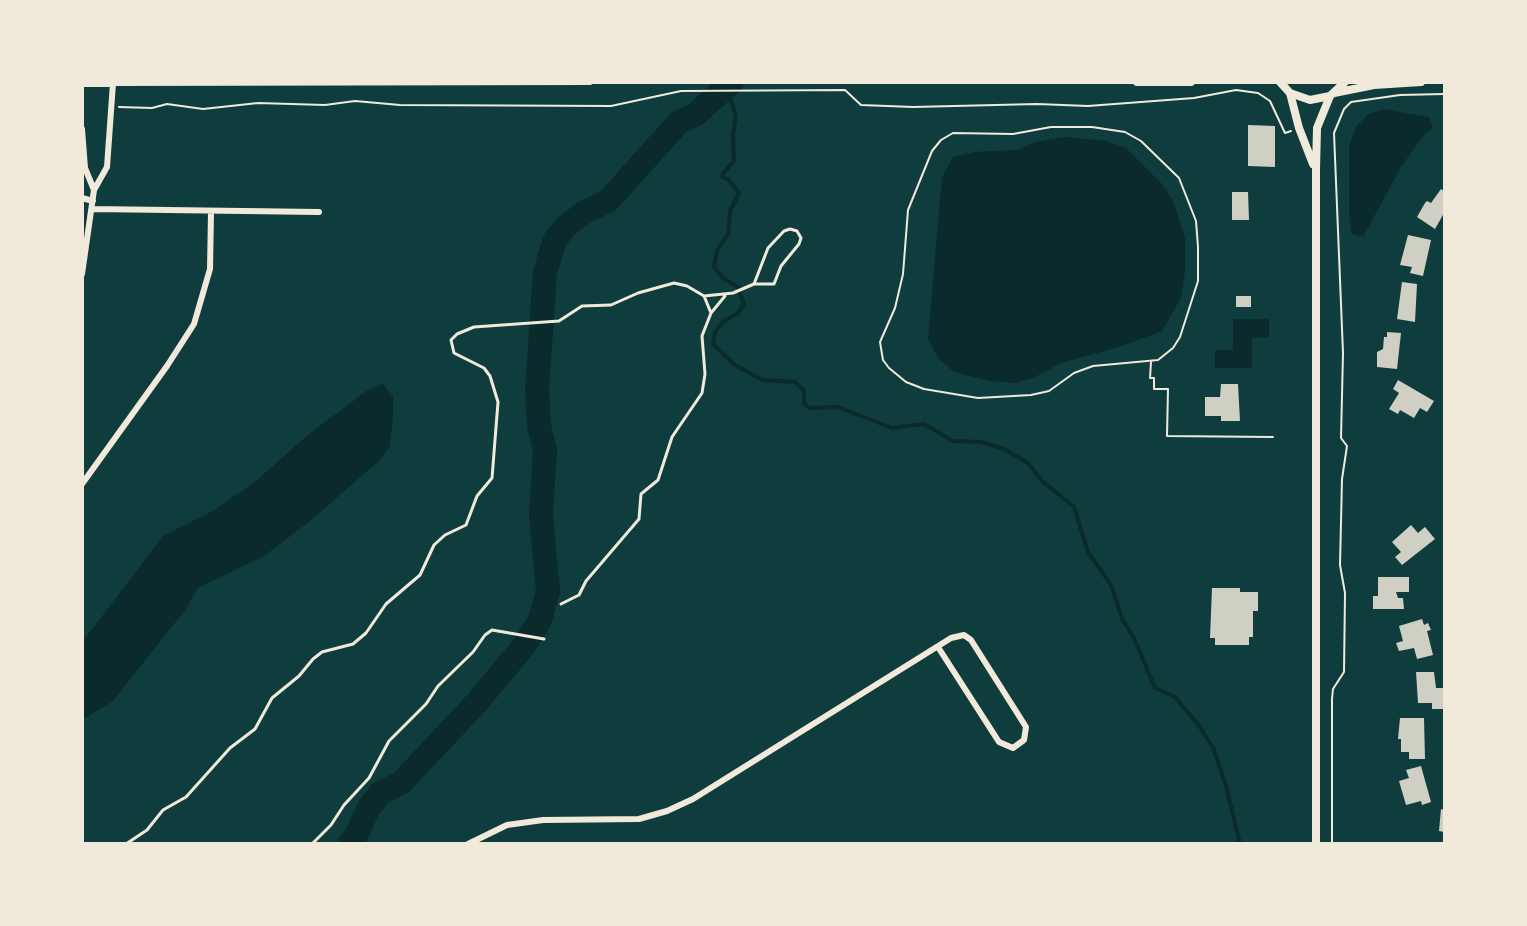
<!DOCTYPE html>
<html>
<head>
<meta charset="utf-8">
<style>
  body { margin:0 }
  #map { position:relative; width:1527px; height:926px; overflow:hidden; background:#0f3d3e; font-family:Mulish,sans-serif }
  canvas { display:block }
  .frame { position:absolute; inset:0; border:84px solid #f1e9da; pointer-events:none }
</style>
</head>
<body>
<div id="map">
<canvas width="1527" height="926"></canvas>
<div class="frame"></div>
</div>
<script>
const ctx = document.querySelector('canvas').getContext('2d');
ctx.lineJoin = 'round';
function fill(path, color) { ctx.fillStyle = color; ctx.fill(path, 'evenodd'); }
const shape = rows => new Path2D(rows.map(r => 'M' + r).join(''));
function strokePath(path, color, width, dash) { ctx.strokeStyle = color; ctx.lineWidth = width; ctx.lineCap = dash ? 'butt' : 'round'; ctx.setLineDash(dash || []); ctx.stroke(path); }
const water = shape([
  [1384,109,1429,117,1433,127,1423,136,1401,167,1363,237,1352,234,1349,215,1349,146,1356,127,1368,114],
  [1065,137,1107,141,1126,148,1162,184,1173,201,1185,238,1185,271,1181,298,1162,331,1119,347,1061,363,1033,378,1015,383,990,381,954,372,939,359,928,340,942,177,953,157,974,152,1017,150,1035,142],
  [1233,319,1269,319,1269,337,1252,338,1252,368,1215,368,1215,350,1233,350],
  [382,383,393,396,393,415,390,446,381,459,310,521,264,556,198,588,185,610,112,702,83,719,83,641,163,536,213,511,256,481,309,434,368,390]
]);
const stream = shape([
  [724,90,730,97,736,117,733,135,734,161,721,176,729,180,739,193,730,211,728,234,717,251,714,267,723,278,738,287,744,304,738,313,724,321,715,332,713,344,735,365,762,380,795,382,804,391,804,403,809,408,838,407,892,428,924,424,953,441,981,442,1004,449,1028,463,1042,481,1074,507,1088,552,1111,585,1122,619,1134,638,1155,688,1175,697,1200,727,1213,748,1226,786,1240,844]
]);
const river = shape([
  [349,844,356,836,368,809,380,793,401,783,478,701,523,647,540,620,548,591,541,516,545,450,539,426,537,390,545,272,555,240,565,227,585,212,608,201,679,122,695,115,732,82]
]);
const building = shape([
  [1248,125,1275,126,1275,167,1248,166],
  [1441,189,1444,191,1444,213,1435,229,1417,217,1425,203,1427,201,1431,203],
  [1232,192,1248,192,1249,220,1232,220],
  [1408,235,1431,240,1423,276,1410,273,1412,267,1400,265],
  [1402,282,1417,284,1415,322,1397,319],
  [1236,296,1251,296,1251,307,1236,307],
  [1387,332,1401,333,1397,369,1377,367,1377,352,1383,349,1384,337,1387,337],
  [1398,380,1434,401,1427,412,1420,408,1414,418,1400,410,1398,414,1389,409,1399,393,1393,389],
  [1221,384,1238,384,1240,421,1221,421,1221,416,1205,416,1205,397,1220,397],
  [1411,525,1418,533,1425,527,1435,539,1402,565,1395,557,1401,552,1392,542],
  [1378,577,1409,577,1409,592,1396,592,1398,598,1403,598,1404,609,1373,609,1373,596,1378,596],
  [1212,588,1240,588,1240,592,1258,592,1258,611,1253,611,1253,637,1249,637,1249,645,1215,645,1215,638,1210,638],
  [1422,619,1424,625,1428,623,1431,630,1427,631,1433,655,1417,659,1414,648,1399,651,1396,643,1403,641,1399,626],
  [1416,672,1434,672,1436,688,1444,688,1444,709,1432,709,1432,703,1418,703],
  [1400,718,1424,718,1425,759,1409,759,1409,752,1401,752,1401,739,1398,739],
  [1421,766,1431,802,1422,805,1421,801,1406,805,1399,781,1409,778,1406,770],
  [1441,809,1444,810,1444,832,1439,831]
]);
const path = shape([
  [119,107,152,108,167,104,203,109,258,103,325,105,355,101,400,105,611,106,681,91,845,90,861,105,913,107,1037,104,1088,106,1194,98,1236,90,1258,93,1270,101,1285,133,1291,131],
  [1051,127,1092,127,1125,132,1141,141,1179,178,1196,221,1198,247,1198,281,1180,337,1173,348,1158,360,1093,366,1074,373,1049,391,1031,395,978,398,924,389,906,382,889,368,883,360,880,342,895,308,903,274,908,210,932,151,941,140,953,133,1013,134,1051,127],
  [1151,362,1150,378,1154,378,1154,389,1168,389,1167,436,1273,437],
  [1332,844,1332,699,1333,689,1344,672,1345,593,1340,565,1342,479,1347,446,1341,438,1343,353,1334,133,1344,109,1351,102,1400,95,1444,94]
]);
const service = shape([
  [711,313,725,296],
  [561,604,579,595,586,581,639,519,641,494,658,480,672,437,702,393,705,374,702,336,711,313,704,296],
  [126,844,147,830,163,810,186,797,230,748,255,729,272,698,299,676,313,659,322,652,353,644,366,633,386,604,420,575,434,545,445,535,466,525,477,496,492,478,498,402,490,376,484,368,454,353,451,340,457,334,474,327,559,321,582,306,611,305,638,293,674,283,687,286,704,296,733,293,754,284,768,248,784,231,790,229,797,231,801,238,799,244,781,266,774,284,754,284],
  [312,844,331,825,344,805,369,778,389,741,426,704,438,686,473,652,485,635,492,630,544,639]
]);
const minor = shape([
  [82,129,85,168,94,190],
  [82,198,93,201],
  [92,209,319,212],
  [82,274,94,190,107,167,113,83,590,82],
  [82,484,167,366,194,324,210,269,211,212],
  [468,844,507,825,543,820,639,819,667,811,693,799,951,638,964,635,971,640,1026,727,1024,740,1013,748,999,742,938,647]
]);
const tertiary = shape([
  [1137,82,1191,82],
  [82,83,113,83]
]);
const secondary = shape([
  [1280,82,1290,93,1310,100,1330,96,1345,82],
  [1290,93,1299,128,1313,164],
  [1334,93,1374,85,1421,82],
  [1316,844,1316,170,1317,128,1330,96]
]);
fill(water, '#0a2a2b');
strokePath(stream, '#0a2a2b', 4);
strokePath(river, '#0a2a2b', 24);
fill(building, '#cfcfc3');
strokePath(path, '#f1e9da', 2);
strokePath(service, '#f1e9da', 3);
strokePath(minor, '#f1e9da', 6);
strokePath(tertiary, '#f1e9da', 8);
strokePath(secondary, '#f1e9da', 8);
</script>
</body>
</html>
